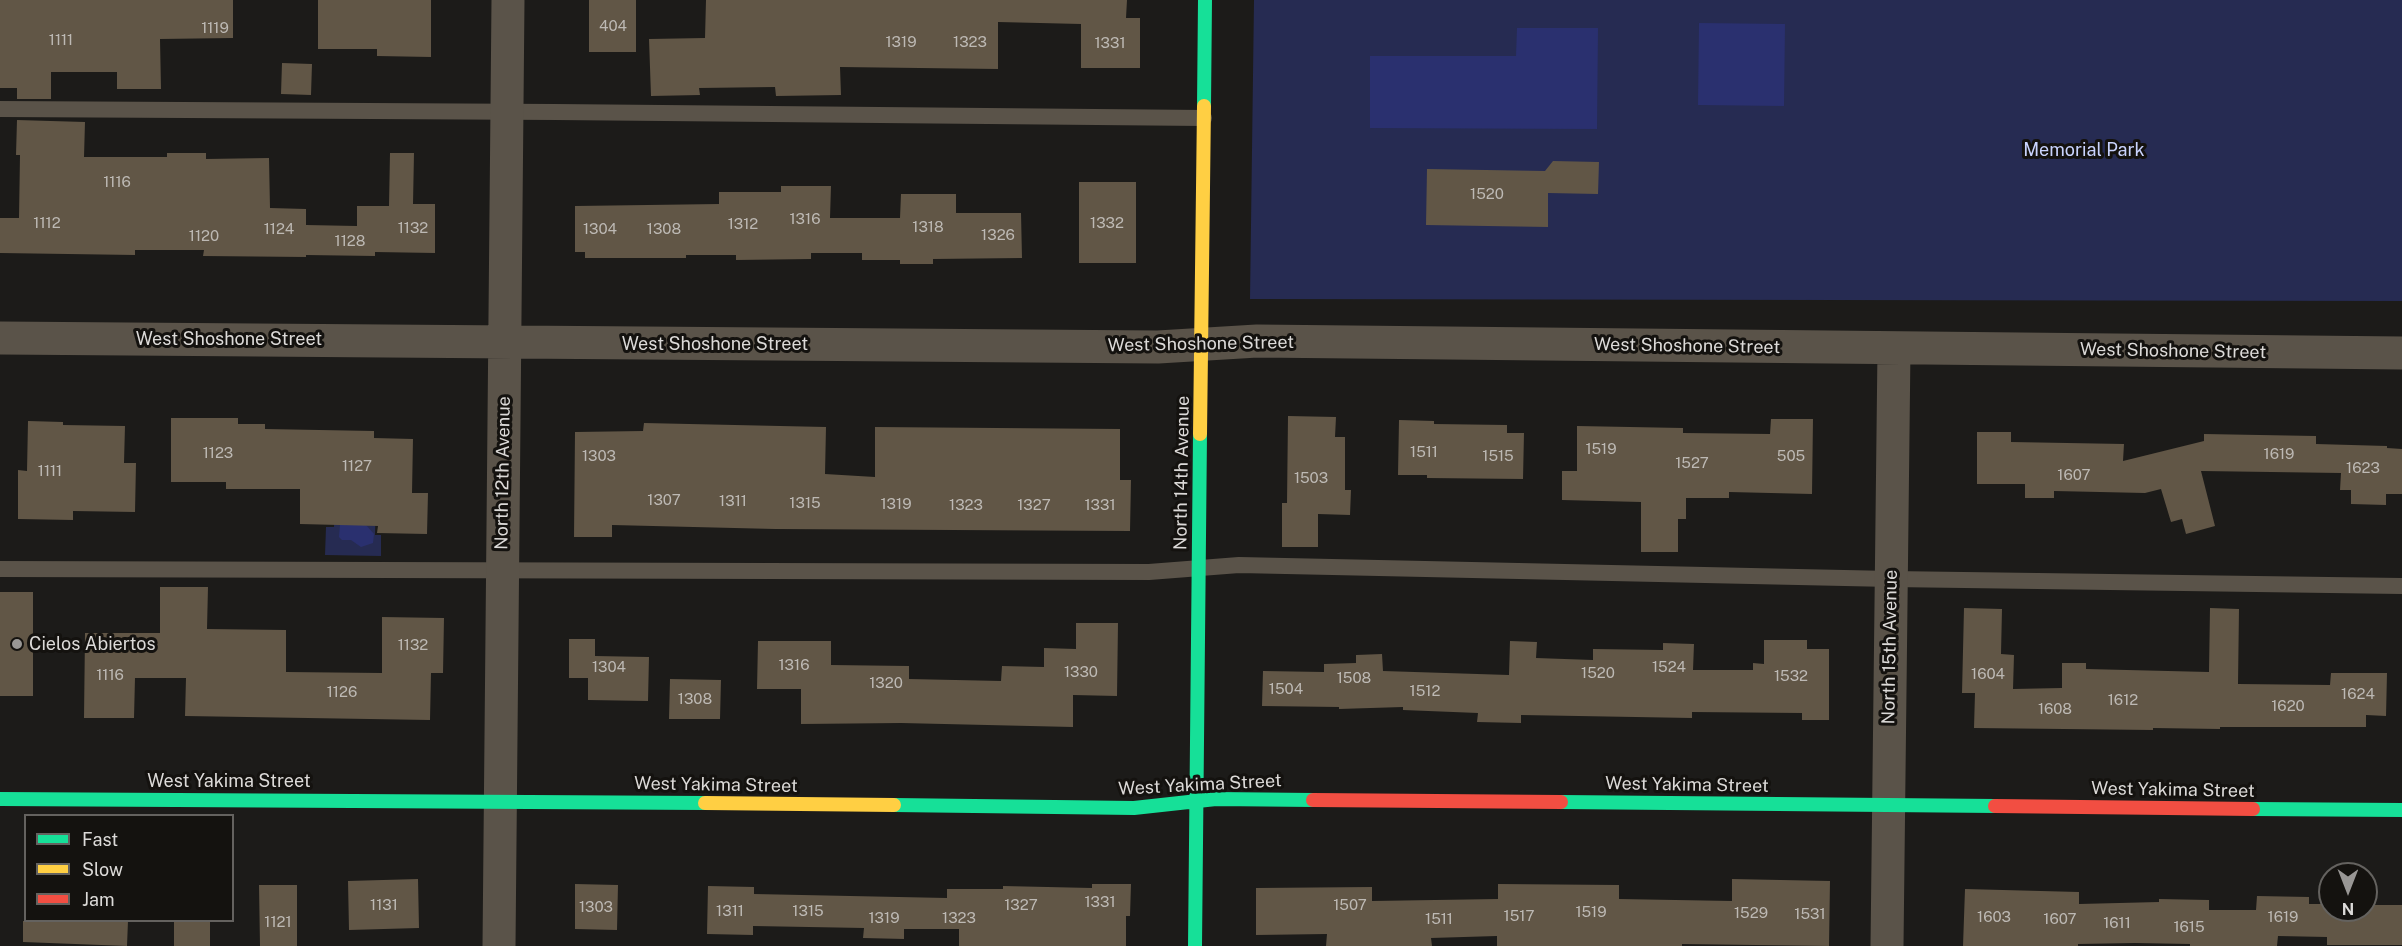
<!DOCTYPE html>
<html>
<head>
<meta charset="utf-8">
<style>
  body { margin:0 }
  #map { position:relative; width:2402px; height:946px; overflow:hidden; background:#1c1b19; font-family:"Public Sans",sans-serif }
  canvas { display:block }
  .legend { position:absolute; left:24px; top:814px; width:210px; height:108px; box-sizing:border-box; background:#14120f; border:2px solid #64625f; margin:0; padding:8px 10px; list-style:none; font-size:18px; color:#dcdad8 }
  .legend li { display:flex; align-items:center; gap:12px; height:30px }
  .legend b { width:30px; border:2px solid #64625f }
  .north { position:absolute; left:2318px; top:862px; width:60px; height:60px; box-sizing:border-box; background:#14120f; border:2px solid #64625f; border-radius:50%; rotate:180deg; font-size:16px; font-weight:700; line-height:24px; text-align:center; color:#dcdad8 }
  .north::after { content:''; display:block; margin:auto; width:21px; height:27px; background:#999795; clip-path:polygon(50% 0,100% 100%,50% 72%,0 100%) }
</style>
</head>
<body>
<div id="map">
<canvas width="2402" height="946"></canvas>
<ul class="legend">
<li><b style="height:8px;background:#16e098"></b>Fast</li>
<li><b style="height:8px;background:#ffcf43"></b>Slow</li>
<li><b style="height:8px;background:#f24e42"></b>Jam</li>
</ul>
<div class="north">N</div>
</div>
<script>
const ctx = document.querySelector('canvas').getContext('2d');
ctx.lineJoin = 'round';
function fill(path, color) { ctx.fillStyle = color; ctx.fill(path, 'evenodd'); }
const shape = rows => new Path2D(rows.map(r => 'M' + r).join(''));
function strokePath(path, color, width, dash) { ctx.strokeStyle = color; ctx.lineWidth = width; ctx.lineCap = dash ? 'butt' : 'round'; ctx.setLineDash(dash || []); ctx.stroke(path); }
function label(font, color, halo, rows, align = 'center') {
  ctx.font = font + ' "Public Sans",sans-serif'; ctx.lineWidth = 6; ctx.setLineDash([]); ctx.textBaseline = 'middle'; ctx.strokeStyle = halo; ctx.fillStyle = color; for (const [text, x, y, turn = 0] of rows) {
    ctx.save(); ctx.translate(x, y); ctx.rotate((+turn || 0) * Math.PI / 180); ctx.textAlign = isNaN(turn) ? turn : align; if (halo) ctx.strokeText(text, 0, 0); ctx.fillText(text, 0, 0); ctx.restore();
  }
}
const green = shape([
  [1254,0,2402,0,2402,301,1250,299],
  [335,495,376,496,375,535,381,535,381,556,325,555,326,527,334,527]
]);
const water = shape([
  [1699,23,1785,24,1784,106,1698,105],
  [1517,28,1598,28,1597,129,1370,128,1370,56,1516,56],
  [340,525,366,525,374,534,373,543,361,547,351,540,342,540,339,537]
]);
const building = shape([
  [0,0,233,0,233,38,160,39,161,89,117,89,117,72,51,72,51,99,17,99,17,88,0,88],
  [318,0,431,0,431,57,377,56,377,49,318,49],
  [589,0,636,0,636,52,589,52],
  [706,0,1127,0,1126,18,1140,18,1140,68,1081,68,1081,24,998,22,998,69,840,67,841,95,776,96,775,87,699,88,700,95,651,96,649,39,705,38],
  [282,63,312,64,311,95,281,94],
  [17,120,85,122,84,157,167,157,167,153,206,153,206,159,269,158,270,208,306,209,306,225,357,226,357,206,389,206,390,153,414,153,413,204,435,204,435,253,375,252,375,256,306,255,306,257,203,256,204,250,135,250,135,255,0,253,0,218,19,218,20,155,16,155],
  [1553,161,1599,162,1598,194,1548,193,1548,227,1426,225,1427,169,1545,171],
  [1079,182,1136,182,1136,263,1079,263],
  [781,186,831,186,830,218,900,218,901,194,956,194,956,213,1021,213,1022,258,933,259,933,264,900,264,900,260,862,260,862,253,811,253,811,259,736,260,736,255,686,255,686,258,585,258,585,252,575,252,575,206,719,204,719,192,781,192],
  [1288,416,1336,417,1335,437,1345,437,1345,490,1351,490,1350,515,1318,514,1318,547,1282,547,1282,503,1287,503],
  [171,418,238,418,238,424,265,424,265,429,374,431,374,438,413,439,412,493,428,493,427,534,377,533,378,526,300,524,300,489,226,489,226,482,171,482],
  [1771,419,1813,419,1812,494,1729,492,1729,498,1686,498,1686,519,1678,519,1678,552,1641,552,1641,502,1562,500,1562,471,1577,471,1577,426,1683,428,1683,433,1770,434],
  [1399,420,1434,421,1434,424,1507,425,1507,433,1524,433,1523,479,1427,478,1427,475,1398,475],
  [28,421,63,422,63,425,125,426,124,463,136,463,135,512,73,511,73,520,18,519,18,470,27,471],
  [644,423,826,427,825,474,875,477,875,427,1120,429,1120,480,1131,480,1130,531,775,529,612,525,612,537,574,537,575,432,643,431],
  [1977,432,2011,432,2011,442,2124,444,2123,461,2204,441,2204,434,2316,436,2316,444,2387,446,2387,448,2402,449,2402,494,2386,494,2386,505,2351,504,2351,490,2340,490,2341,473,2201,471,2215,526,2186,534,2182,519,2171,522,2161,489,2145,493,2054,491,2054,498,2025,498,2025,484,1977,484],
  [160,587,208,587,207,629,286,630,286,672,382,673,382,617,444,618,443,673,431,673,430,720,185,716,186,678,135,678,134,718,84,718,85,633,160,633],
  [0,592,33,592,33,696,0,696],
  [1964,608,2002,609,2001,654,2014,655,2013,689,2062,688,2062,663,2086,663,2086,669,2209,672,2210,608,2239,609,2238,684,2330,685,2331,673,2387,673,2386,716,2366,715,2366,727,2220,727,2220,729,2153,728,2153,730,1974,728,1975,693,1962,693],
  [1076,623,1118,623,1117,696,1073,695,1073,727,901,723,801,724,801,689,757,689,758,641,831,641,831,665,909,666,909,679,1001,681,1002,666,1044,667,1044,648,1076,649],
  [569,639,595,639,595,656,649,657,648,701,588,700,588,678,569,678],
  [1764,640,1807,640,1807,649,1829,649,1829,720,1802,720,1802,713,1692,712,1692,718,1521,715,1521,723,1477,722,1478,713,1403,710,1403,707,1339,709,1339,707,1262,706,1263,671,1324,672,1324,664,1356,663,1356,655,1382,654,1383,671,1509,675,1510,641,1537,642,1536,658,1593,660,1593,649,1663,650,1663,643,1694,644,1693,670,1753,670,1753,663,1764,664],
  [670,679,721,680,720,719,669,719],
  [418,879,419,928,349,930,348,881],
  [1732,879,1830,881,1829,946,1682,944,1682,946,1497,946,1497,936,1431,938,1432,946,1326,946,1327,934,1256,935,1256,888,1372,887,1372,901,1498,899,1498,884,1619,885,1619,899,1732,901],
  [575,884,618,885,617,930,575,929],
  [1092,884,1131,884,1130,916,1126,916,1126,946,959,946,959,929,904,929,904,939,863,938,864,928,753,926,753,935,707,934,708,886,754,887,754,894,947,898,947,889,1003,889,1003,886,1092,888],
  [259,885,297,885,297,946,260,946],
  [1965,889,2079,892,2079,904,2159,902,2159,899,2209,900,2209,910,2256,910,2257,896,2309,897,2309,904,2330,904,2330,910,2366,910,2366,905,2402,905,2402,945,2327,945,2327,937,2278,936,2277,946,2190,946,2190,944,2135,943,2078,944,2078,946,1963,946],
  [23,921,128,921,127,946,23,942],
  [174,921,210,921,210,946,174,946]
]);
const lane = shape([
  [0,109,555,112,1204,118],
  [0,569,1149,572,1239,565,1891,579,2402,586]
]);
const street = shape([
  [0,338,1158,347,1257,341,2402,353],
  [499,946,508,0],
  [1887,946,1894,348]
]);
const fast = shape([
  [1204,106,1205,0],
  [0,799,705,803],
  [1561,802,1995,806],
  [894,805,1134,808,1216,799,1313,800],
  [2253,809,2402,810],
  [1195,946,1200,434]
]);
const slow = shape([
  [1200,434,1204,106],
  [705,803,894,805]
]);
const jam = shape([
  [1313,800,1561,802],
  [1995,806,2253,809]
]);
const markers = [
  [17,644,6,"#999795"]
];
const numberNames = [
  ["404",613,26],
  ["1119",215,28],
  ["1111",61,40],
  ["1319",901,42],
  ["1323",970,42],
  ["1331",1110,43],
  ["1116",117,182],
  ["1520",1487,194],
  ["1316",805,219],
  ["1112",47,223],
  ["1332",1107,223],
  ["1312",743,224],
  ["1318",928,227],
  ["1132",413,228],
  ["1124",279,229],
  ["1304",600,229],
  ["1308",664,229],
  ["1326",998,235],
  ["1120",204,236],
  ["1128",350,241],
  ["1519",1601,449],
  ["1511",1424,452],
  ["1123",218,453],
  ["1619",2279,454],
  ["1303",599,456],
  ["1515",1498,456],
  ["505",1791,456],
  ["1527",1692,463],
  ["1127",357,466],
  ["1623",2363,468],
  ["1111",50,471],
  ["1607",2074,475],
  ["1503",1311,478],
  ["1307",664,500],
  ["1311",733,501],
  ["1315",805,503],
  ["1319",896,504],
  ["1323",966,505],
  ["1327",1034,505],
  ["1331",1100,505],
  ["1132",413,645],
  ["1316",794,665],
  ["1304",609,667],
  ["1524",1669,667],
  ["1330",1081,672],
  ["1520",1598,673],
  ["1604",1988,674],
  ["1116",110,675],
  ["1532",1791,676],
  ["1508",1354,678],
  ["1320",886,683],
  ["1504",1286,689],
  ["1512",1425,691],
  ["1126",342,692],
  ["1624",2358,694],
  ["1308",695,699],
  ["1612",2123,700],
  ["1620",2288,706],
  ["1608",2055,709],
  ["1331",1100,902],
  ["1131",384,905],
  ["1327",1021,905],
  ["1507",1350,905],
  ["1303",596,907],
  ["1311",730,911],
  ["1315",808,911],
  ["1519",1591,912],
  ["1529",1751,913],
  ["1531",1810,914],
  ["1517",1519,916],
  ["1603",1994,917],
  ["1619",2283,917],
  ["1319",884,918],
  ["1323",959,918],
  ["1511",1439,919],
  ["1607",2060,919],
  ["1121",278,922],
  ["1611",2117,923],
  ["1615",2189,927]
];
const parkNames = [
  ["Memorial Park",2084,150]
];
const streetNames = [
  ["West Shoshone Street",229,339],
  ["West Shoshone Street",715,344],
  ["West Shoshone Street",1201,344,-1],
  ["West Shoshone Street",1687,346,1],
  ["West Shoshone Street",2173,351,1],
  ["North 12th Avenue",503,473,-89],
  ["North 14th Avenue",1182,473,-89],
  ["North 15th Avenue",1890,647,-89],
  ["West Yakima Street",229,781],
  ["West Yakima Street",716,785,1],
  ["West Yakima Street",1200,785,-3],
  ["West Yakima Street",1687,785,1],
  ["West Yakima Street",2173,790,1]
];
const poiNames = [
  ["Cielos Abiertos",29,644]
];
fill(green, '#262b52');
fill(water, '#2a306f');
fill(building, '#615646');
strokePath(lane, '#5a5349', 16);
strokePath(street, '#5a5349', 33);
strokePath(fast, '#16e098', 14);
strokePath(slow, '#ffcf43', 14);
strokePath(jam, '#f24e42', 14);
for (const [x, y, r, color] of markers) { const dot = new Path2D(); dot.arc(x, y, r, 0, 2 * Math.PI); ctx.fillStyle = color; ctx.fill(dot); strokePath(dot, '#14120f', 2); }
label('15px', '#bdb9b4', null, numberNames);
label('18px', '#c9d3fd', '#14120f', parkNames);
label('18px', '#dcdad8', '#14120f', streetNames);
label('18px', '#dcdad8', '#14120f', poiNames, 'left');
</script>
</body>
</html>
